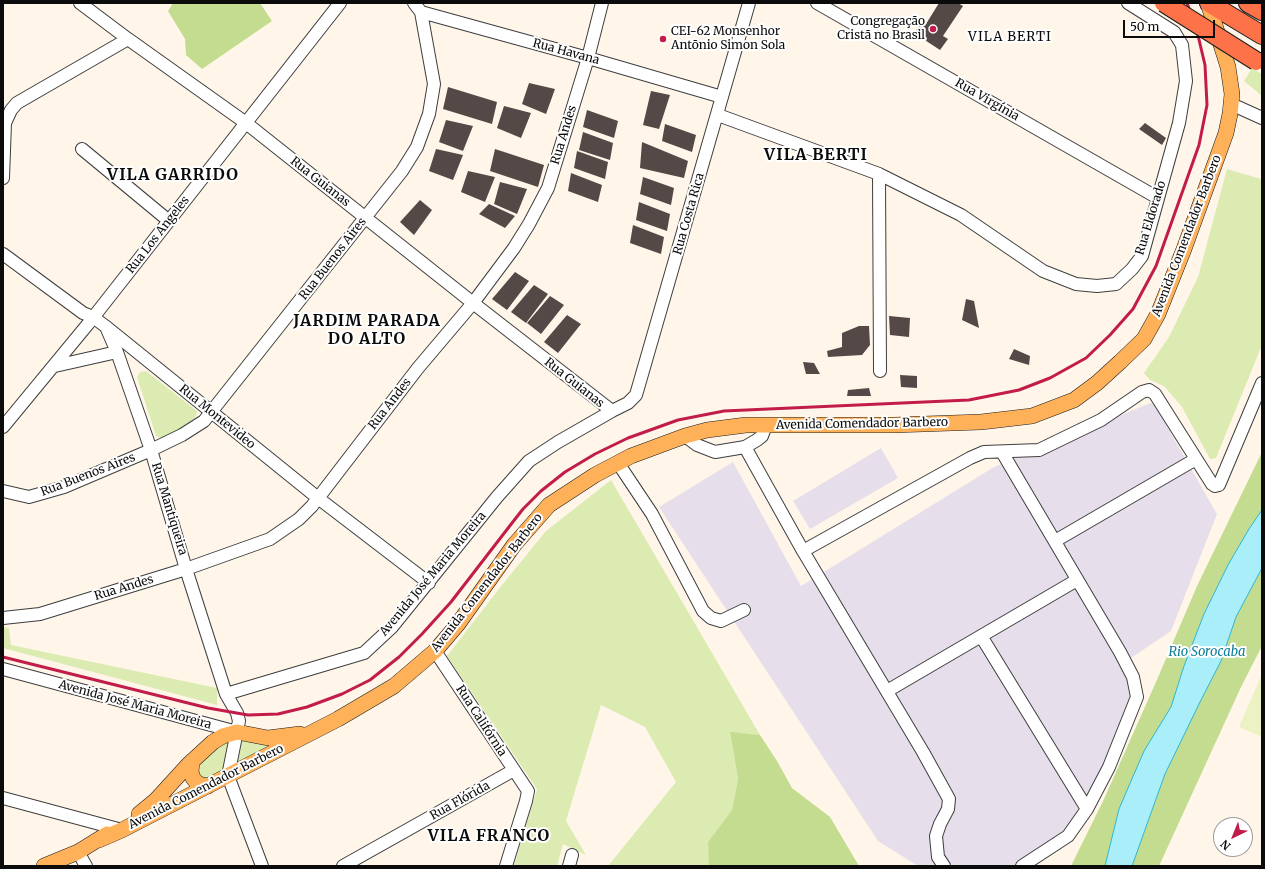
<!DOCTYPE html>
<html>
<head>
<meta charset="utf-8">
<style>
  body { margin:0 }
  #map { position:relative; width:1265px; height:869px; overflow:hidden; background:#fff6e9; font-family:Merriweather,serif }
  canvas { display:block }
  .frame { position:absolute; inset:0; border:4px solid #0b0b0b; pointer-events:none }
  .north { position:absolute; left:1213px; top:817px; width:40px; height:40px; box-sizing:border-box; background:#fff; border:1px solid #9d9d9d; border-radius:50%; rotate:223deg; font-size:11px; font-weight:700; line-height:16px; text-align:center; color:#0b0b0b }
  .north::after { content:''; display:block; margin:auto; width:14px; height:18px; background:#c21c4a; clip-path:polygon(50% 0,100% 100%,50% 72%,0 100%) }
  .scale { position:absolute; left:1123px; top:20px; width:92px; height:18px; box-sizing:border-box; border:2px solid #0b0b0b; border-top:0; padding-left:5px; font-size:12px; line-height:14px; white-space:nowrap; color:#0b0b0b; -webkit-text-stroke:3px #fff; paint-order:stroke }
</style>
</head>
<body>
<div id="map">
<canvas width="1265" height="869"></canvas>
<div class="frame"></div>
<div class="north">N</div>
<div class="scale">50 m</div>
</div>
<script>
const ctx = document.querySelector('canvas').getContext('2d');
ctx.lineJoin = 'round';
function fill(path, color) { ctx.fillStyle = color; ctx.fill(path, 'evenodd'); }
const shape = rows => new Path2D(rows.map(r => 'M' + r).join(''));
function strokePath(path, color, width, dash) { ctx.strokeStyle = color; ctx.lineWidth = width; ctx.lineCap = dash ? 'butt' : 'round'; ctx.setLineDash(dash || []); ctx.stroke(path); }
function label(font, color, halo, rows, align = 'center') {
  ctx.font = font + ' Merriweather,serif'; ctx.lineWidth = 4; ctx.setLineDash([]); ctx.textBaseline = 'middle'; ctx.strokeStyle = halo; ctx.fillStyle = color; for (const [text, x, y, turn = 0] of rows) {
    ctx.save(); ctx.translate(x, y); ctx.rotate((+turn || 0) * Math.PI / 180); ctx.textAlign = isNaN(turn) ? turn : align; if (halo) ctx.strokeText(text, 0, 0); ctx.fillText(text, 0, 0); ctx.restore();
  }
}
const industrial = shape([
  [1153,402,1217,514,1171,631,1125,662,1137,697,1068,836,1020,866,918,866,878,841,659,507,733,462,801,586,994,467],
  [881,448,898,478,810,529,793,501]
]);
const green = shape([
  [1252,68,1262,74,1262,96,1244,81],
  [1227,169,1261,179,1262,177,1262,345,1216,458,1210,459,1182,407,1164,386,1150,380,1144,373,1169,337,1198,277],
  [146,371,197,411,196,417,179,431,161,438,156,436,137,377,140,372],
  [611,480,760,735,730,733,738,779,732,810,708,842,710,866,608,866,676,782,645,727,601,705,566,821,586,855,563,844,557,866,514,866,537,789,447,656,502,585,546,531],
  [3,627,9,628,11,645,217,688,217,705,3,648],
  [234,737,292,741,223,773,202,780,195,769,224,742]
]);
const forest = shape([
  [173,3,260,3,272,21,202,69,186,55,185,39,168,11],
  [1262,452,1262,646,1241,687,1159,866,1071,866,1104,799,1156,682,1197,586],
  [730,732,760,735,777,761,792,788,830,817,859,866,709,866,708,842,732,810,738,779]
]);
const pitch = shape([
  [1262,674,1262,737,1239,727]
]);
const water = shape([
  [1262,510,1262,568,1236,617,1221,661,1200,702,1165,774,1132,866,1105,866,1119,809,1144,751,1171,707,1184,666,1204,614,1228,565,1249,529,1262,510]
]);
const building = shape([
  [939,3,958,3,963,6,943,36,948,39,940,50,914,33,922,22,926,24],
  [529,83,555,89,546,114,522,104],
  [448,87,497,102,492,124,443,109],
  [651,91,670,95,659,129,643,125],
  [504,106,531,113,521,138,497,128],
  [587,110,618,121,614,138,583,127],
  [446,120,473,126,463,151,439,142],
  [1145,123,1166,138,1162,145,1139,129],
  [665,124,696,135,692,152,662,141],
  [583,132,613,143,610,160,579,150],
  [642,142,688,161,684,178,640,168],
  [436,149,463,155,453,180,429,171],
  [495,149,544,165,538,187,490,171],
  [577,151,608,162,605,179,574,168],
  [468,171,495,177,485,202,461,192],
  [571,173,602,185,598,202,568,191],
  [643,177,674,188,671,205,640,194],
  [500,182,527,189,517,214,494,204],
  [420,200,432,210,414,235,400,222],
  [639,202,670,214,667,231,636,220],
  [489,204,515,216,505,228,479,214],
  [633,225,664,237,661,254,630,243],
  [515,272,529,281,507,310,492,299],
  [534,285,548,294,526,323,511,312],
  [550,296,564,305,541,334,527,323],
  [966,299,974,301,979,328,962,320],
  [567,315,581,324,558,353,544,342],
  [889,316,910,318,909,337,890,335],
  [859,326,869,326,870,345,862,355,828,357,827,351,842,347,842,333],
  [1014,349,1030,356,1029,365,1009,359],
  [803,362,814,363,820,374,806,374],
  [900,375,917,376,917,388,901,387],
  [869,388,871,396,847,396,848,390]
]);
const minor = shape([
  [80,3,128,39,246,123,473,303,612,411],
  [414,3,421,12,588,58,722,97],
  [817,3,1158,198],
  [1231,104,1262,118],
  [718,115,879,174,880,371],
  [82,149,169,221],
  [879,174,961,215,1043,271,1076,284,1097,286,1116,284,1132,269,1142,256,1179,123,1186,81,1182,45,1174,32,1128,3],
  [3,178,5,123,11,110,17,103,128,39],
  [3,254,83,313,93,317,105,326,318,498,429,583],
  [107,329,117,352,151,450,186,569,226,694],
  [55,366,117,352],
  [3,427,88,324,340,3],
  [685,436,697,445,715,452,745,447,757,440,762,436,766,425],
  [745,447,803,551,923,752,949,799,948,809,940,824,936,836,938,857,944,866],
  [1002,452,1120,652,1133,677,1137,697,1109,767,1087,809,1068,836,1022,866],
  [618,463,652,514,703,611,711,618,721,621,744,610],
  [3,491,29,497,64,487,151,450,182,435,204,421,402,171,417,147,429,114,434,84,421,12],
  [1055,541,1196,459],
  [803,551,970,458,984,452,1039,450,1101,420,1142,392,1149,390,1155,394,1212,484,1215,486,1219,485,1262,383],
  [3,618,40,614,186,569,270,539,299,519,312,506,418,368,473,303,514,248,529,224,548,188,588,58,602,3],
  [981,636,1087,809],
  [435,651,528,791,526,801,506,866],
  [3,669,237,732],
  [887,691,1077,580],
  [3,798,122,830],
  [78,852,86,866],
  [262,866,228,776,239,721,237,713,226,694,364,653,392,627,497,497,529,461,558,442,612,411,628,403,636,395,749,3],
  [343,866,514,770],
  [569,866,572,855]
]);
const major = shape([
  [192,761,191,772,193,778,197,783,202,785,208,786],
  [139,814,156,800,188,765,213,742,223,736,237,732,268,738,300,734],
  [99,840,122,830,338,719,394,686,435,651,458,624,514,545,549,505,595,475,631,456,685,436,707,430,746,425,894,425,981,422,1032,416,1074,400,1097,383,1120,362,1144,339,1158,314,1184,249,1226,133,1230,114,1232,94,1228,67,1208,3],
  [44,866,78,852,107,834]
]);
const highway = shape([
  [1209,3,1262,35],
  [1248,3,1262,11]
]);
const rail = shape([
  [3,657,208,708,248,715,278,714,307,707,342,694,370,680,399,657,422,634,451,602,512,523,523,509,541,491,565,472,595,454,628,438,678,420,724,411,969,400,1019,390,1050,378,1086,358,1110,335,1133,309,1156,266,1199,145,1207,105,1205,65,1196,27,1187,3]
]);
const highwayBridge = shape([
  [1164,3,1256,61]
]);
const markers = [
  [933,29,4,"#c21c4a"],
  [663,39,4,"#c21c4a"]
];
const poiNames = [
  ["Congregação",925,22],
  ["Cristã no Brasil",925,36],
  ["CEI-62 Monsenhor",671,32,"left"],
  ["Antõnio Simon Sola",671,46,"left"]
];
const streetNames = [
  ["Rua Havana",566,52,15],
  ["Rua Virgínia",987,100,30],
  ["Rua Andes",564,135,-73],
  ["Rua Guianas",320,182,38],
  ["Rua Costa Rica",689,214,-74],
  ["Rua Eldorado",1151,218,-73],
  ["Rua Los Angeles",158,235,-52],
  ["Avenida Comendador Barbero",1187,236,-69],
  ["Rua Buenos Aires",333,259,-52],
  ["Rua Guianas",574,383,38],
  ["Rua Andes",390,404,-52],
  ["Rua Montevideo",217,417,39],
  ["Avenida Comendador Barbero",862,424,-1],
  ["Rua Buenos Aires",88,475,-21],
  ["Rua Mantiqueira",169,509,73],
  ["Avenida José Maria Moreira",433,574,-50],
  ["Avenida Comendador Barbero",487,583,-52],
  ["Rua Andes",124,588,-17],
  ["Avenida José Maria Moreira",135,705,15],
  ["Rua Califórnia",481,721,57],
  ["Avenida Comendador Barbero",206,787,-27],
  ["Rua Flórida",460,801,-29]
];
const neighbourhoodNames = [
  ["VILA BERTI",1010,37]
];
const waterNames = [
  ["Rio Sorocaba",1207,652]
];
const districtNames = [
  ["VILA BERTI",816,155],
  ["VILA GARRIDO",173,175],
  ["JARDIM PARADA",367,321],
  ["DO ALTO",367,339],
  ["VILA FRANCO",489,836]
];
fill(industrial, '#e7deeb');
fill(green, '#dcebb1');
fill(forest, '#c4dc8f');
fill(pitch, '#ecf2c3');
fill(water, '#aaeef9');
strokePath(water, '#2db8d4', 1);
fill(building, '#544947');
strokePath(minor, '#3e3e3e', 14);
strokePath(major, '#1c1c1c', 16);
strokePath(highway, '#1c1c1c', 20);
strokePath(minor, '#fff', 12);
strokePath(major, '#ffb159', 15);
strokePath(highway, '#fd7249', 18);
strokePath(rail, '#c21c4a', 3);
strokePath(highwayBridge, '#1c1c1c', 20, []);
strokePath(highwayBridge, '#fd7249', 18);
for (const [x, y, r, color] of markers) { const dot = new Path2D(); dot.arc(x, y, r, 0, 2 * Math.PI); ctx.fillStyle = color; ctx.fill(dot); strokePath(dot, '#fff', 1.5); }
label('12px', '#0b0b0b', '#fff', poiNames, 'right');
label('12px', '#0b0b0b', '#fff', streetNames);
ctx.letterSpacing = '1px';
label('13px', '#0b0b0b', '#fff', neighbourhoodNames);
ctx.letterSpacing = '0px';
label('italic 13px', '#0f7e9b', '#fff', waterNames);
ctx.letterSpacing = '1px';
label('bold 16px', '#0b0b0b', '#fff', districtNames);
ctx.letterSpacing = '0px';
</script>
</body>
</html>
